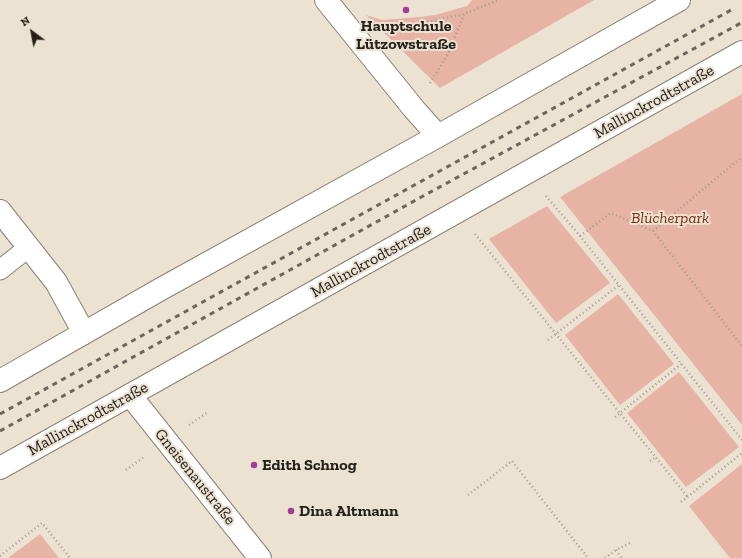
<!DOCTYPE html>
<html>
<head>
<meta charset="utf-8">
<style>
  body { margin:0 }
  #map { position:relative; width:742px; height:558px; overflow:hidden; background:#ece2d2; font-family:"Zilla Slab",serif }
  canvas { display:block }
  .north { position:absolute; left:12px; top:12px; width:40px; height:40px; -webkit-text-stroke:3px #ece2d2; paint-order:stroke; rotate:328deg; font-size:11px; font-weight:700; line-height:16px; text-align:center; color:#23201a }
  .north::after { content:''; display:block; margin:auto; width:14px; height:18px; background:#23201a; clip-path:polygon(50% 0,100% 100%,50% 72%,0 100%) }
</style>
</head>
<body>
<div id="map">
<canvas width="742" height="558"></canvas>
<div class="north">N</div>
</div>
<script>
const ctx = document.querySelector('canvas').getContext('2d');
ctx.lineJoin = 'round';
function fill(path, color) { ctx.fillStyle = color; ctx.fill(path, 'evenodd'); }
const shape = rows => new Path2D(rows.map(r => 'M' + r).join(''));
function strokePath(path, color, width, dash) { ctx.strokeStyle = color; ctx.lineWidth = width; ctx.lineCap = dash ? 'butt' : 'round'; ctx.setLineDash(dash || []); ctx.stroke(path); }
function label(font, color, halo, rows, align = 'center') {
  ctx.font = font + ' "Zilla Slab",serif'; ctx.lineWidth = 4; ctx.setLineDash([]); ctx.textBaseline = 'middle'; ctx.strokeStyle = halo; ctx.fillStyle = color; for (const [text, x, y, turn = 0] of rows) {
    ctx.save(); ctx.translate(x, y); ctx.rotate((+turn || 0) * Math.PI / 180); ctx.textAlign = isNaN(turn) ? turn : align; if (halo) ctx.strokeText(text, 0, 0); ctx.fillText(text, 0, 0); ctx.restore();
  }
}
const green = shape([
  [472,0,594,0,440,88,366,15,382,20,420,17,435,15,467,6],
  [742,94,742,425,560,197],
  [547,206,610,283,556,323,489,239],
  [618,294,674,364,620,405,565,335],
  [679,372,739,447,686,487,627,413],
  [742,464,742,558,730,558,689,506],
  [40,534,59,558,8,558]
]);
const path = shape([
  [384,27,407,27,464,14,499,0],
  [430,83,448,54,464,14],
  [546,196,580,236,742,440],
  [653,231,742,157],
  [475,234,687,496],
  [580,236,611,213,653,231,742,346],
  [548,340,619,285],
  [615,417,681,364],
  [189,425,208,412],
  [650,461,656,457],
  [126,470,144,457],
  [468,495,512,461,588,558],
  [681,502,742,453],
  [616,550,622,558],
  [0,556,42,523,70,558],
  [605,558,616,550,632,542]
]);
const service = shape([
  [0,270,29,247]
]);
const minor = shape([
  [326,0,414,109,438,136],
  [0,211,56,282,84,333],
  [130,395,260,558]
]);
const primary = shape([
  [0,381,161,289,438,136,679,0],
  [0,468,742,52]
]);
const rail = shape([
  [0,414,733,9],
  [0,431,425,195,741,23]
]);
const markers = [
  [406,10,4,"#a43a9b"],
  [254,465,4,"#a43a9b"],
  [291,511,4,"#a43a9b"]
];
const poiNames = [
  ["Hauptschule",406,26,"center"],
  ["Lützowstraße",406,44,"center"],
  ["Edith Schnog",262,465],
  ["Dina Altmann",299,511]
];
const streetNames = [
  ["Mallinckrodtstraße",654,102,-29],
  ["Mallinckrodtstraße",371,261,-29],
  ["Mallinckrodtstraße",88,419,-29],
  ["Gneisenaustraße",195,477,51]
];
const parkNames = [
  ["Blücherpark",670,218]
];
fill(green, '#e7b3a4');
strokePath(service, '#8a8172', 21);
strokePath(minor, '#8a8172', 24);
strokePath(primary, '#8a8172', 24);
strokePath(path, '#a39c90', 2.5, [1, 3]);
strokePath(service, '#fff', 19);
strokePath(minor, '#fff', 22);
strokePath(primary, '#fff', 22);
strokePath(rail, '#6c675d', 3, [5, 5]);
for (const [x, y, r, color] of markers) { const dot = new Path2D(); dot.arc(x, y, r, 0, 2 * Math.PI); ctx.fillStyle = color; ctx.fill(dot); strokePath(dot, '#ece2d2', 1.5); }
label('bold 16px', '#23201a', '#ece2d2', poiNames, 'left');
label('16px', '#23201a', '#ece2d2', streetNames);
label('italic 16px', '#7a2e16', '#ece2d2', parkNames);
</script>
</body>
</html>
